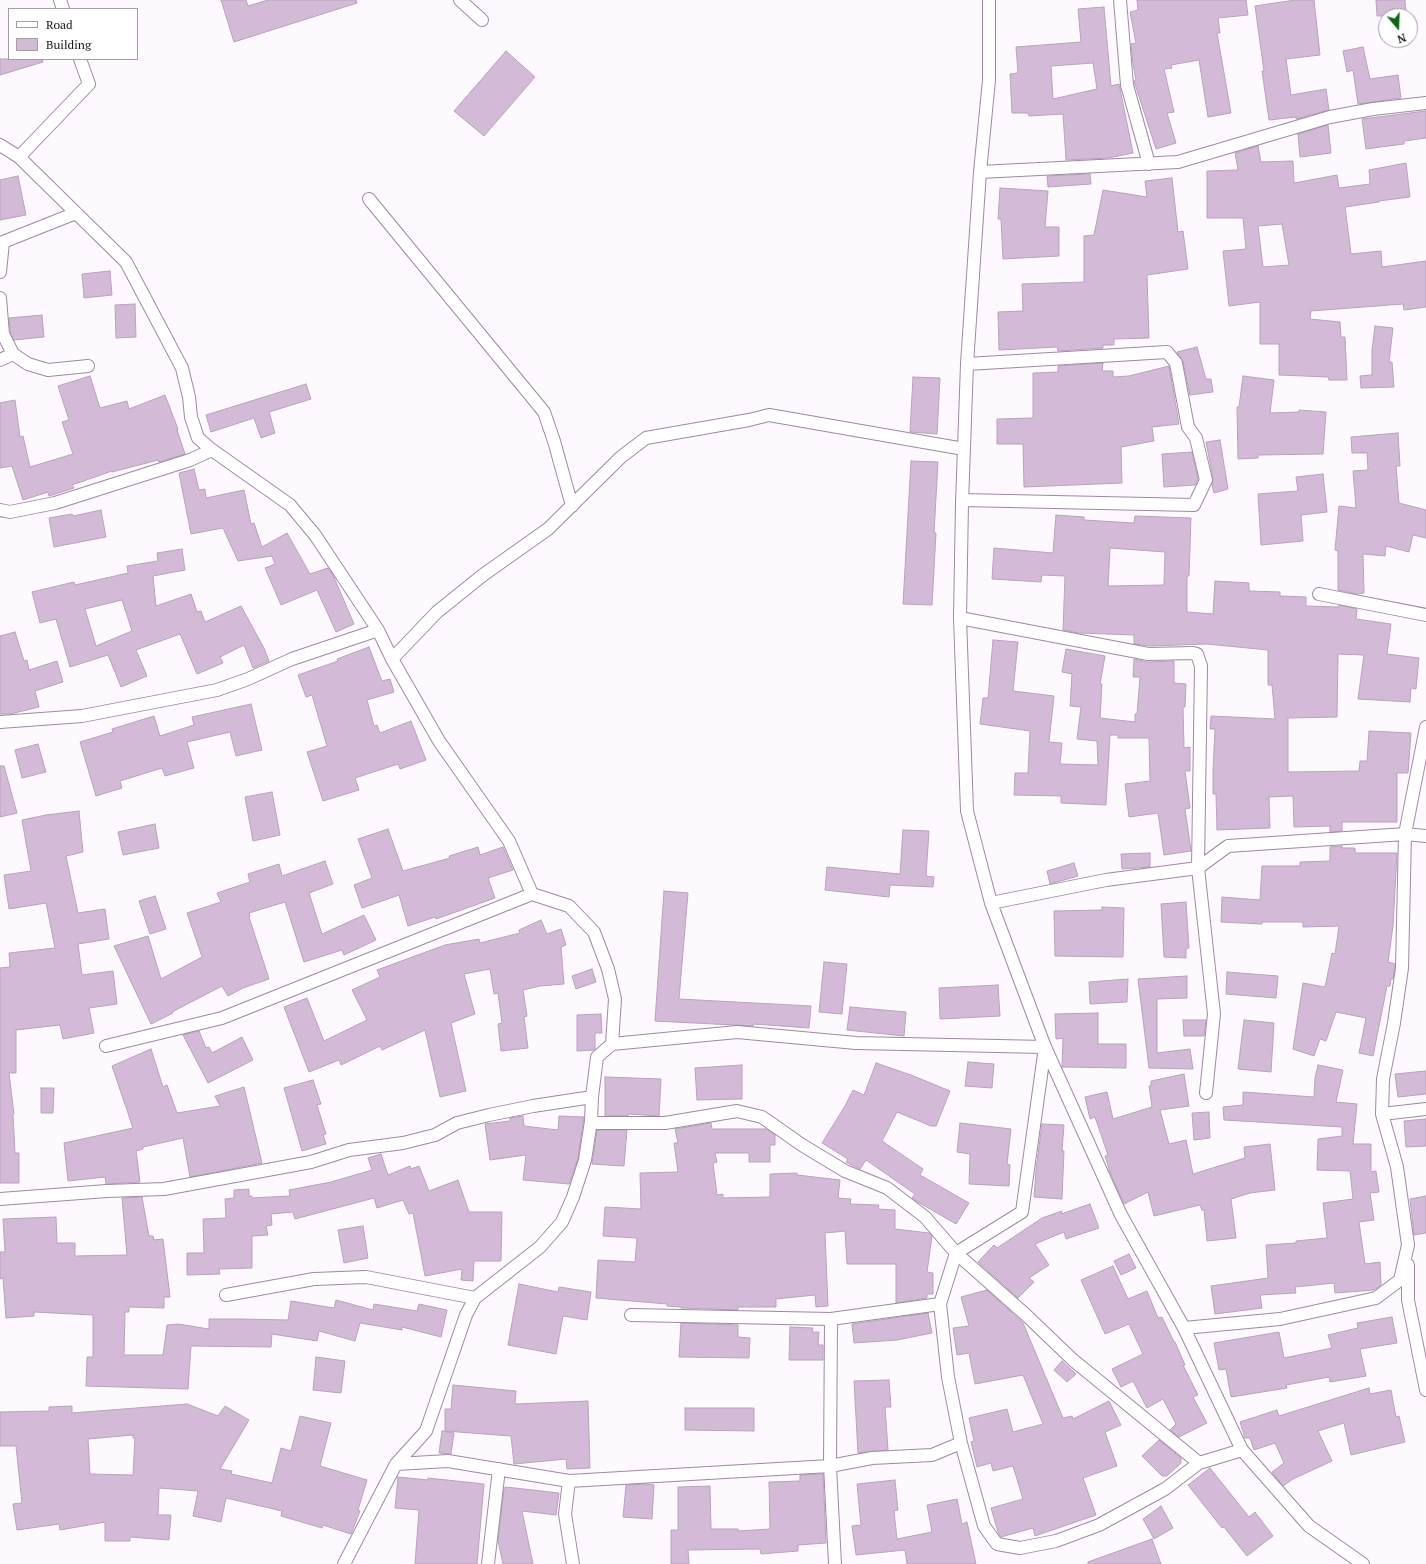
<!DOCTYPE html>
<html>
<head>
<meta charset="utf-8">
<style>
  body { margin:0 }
  #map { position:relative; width:1426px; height:1564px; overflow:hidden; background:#fef9ff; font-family:"PT Serif",serif }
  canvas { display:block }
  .legend { position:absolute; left:8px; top:8px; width:130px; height:52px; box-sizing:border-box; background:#fff; border:1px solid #a39fa3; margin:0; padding:5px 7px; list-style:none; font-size:12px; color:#18101a }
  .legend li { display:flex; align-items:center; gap:8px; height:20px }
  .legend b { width:20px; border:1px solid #a39fa3 }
  .north { position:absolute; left:1378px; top:8px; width:40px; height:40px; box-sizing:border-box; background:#fff; border:1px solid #a39fa3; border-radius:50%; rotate:161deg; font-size:11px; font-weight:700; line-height:16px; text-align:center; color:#18101a }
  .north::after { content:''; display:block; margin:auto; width:14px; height:18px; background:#0b6810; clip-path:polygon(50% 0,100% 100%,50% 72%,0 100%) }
</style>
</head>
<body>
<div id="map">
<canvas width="1426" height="1564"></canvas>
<ul class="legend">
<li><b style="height:5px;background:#fff"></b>Road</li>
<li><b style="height:11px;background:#d3bbd8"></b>Building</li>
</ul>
<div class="north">N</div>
</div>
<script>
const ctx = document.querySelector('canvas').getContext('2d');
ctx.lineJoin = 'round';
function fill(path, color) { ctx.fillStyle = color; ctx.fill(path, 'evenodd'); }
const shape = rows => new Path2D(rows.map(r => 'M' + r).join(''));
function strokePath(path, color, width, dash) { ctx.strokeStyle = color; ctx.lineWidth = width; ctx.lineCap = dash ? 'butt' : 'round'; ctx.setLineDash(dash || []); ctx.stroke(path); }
const building = shape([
  [221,0,246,0,248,6,268,0,356,0,357,3,234,42,221,0],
  [1137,0,1246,0,1248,15,1218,18,1220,33,1217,33,1231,113,1208,117,1199,60,1171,65,1172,68,1164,69,1174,112,1167,113,1176,143,1156,149,1134,81,1136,80,1133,64,1131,44,1136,43,1130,12,1138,10,1137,0],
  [1295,0,1314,0,1320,55,1286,59,1291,95,1326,89,1329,110,1296,119,1296,117,1269,120,1262,71,1264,71,1255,6,1295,0],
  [1376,0,1405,0,1406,16,1377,16,1376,0],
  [1104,7,1111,86,1119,84,1133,153,1108,158,1066,160,1063,114,1029,116,1028,113,1012,113,1010,74,1018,73,1016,47,1081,42,1078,9,1104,7],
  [1093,63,1097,89,1053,99,1051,66,1093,63],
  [1363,47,1370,79,1398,75,1401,98,1358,104,1353,70,1347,72,1343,51,1363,47],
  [506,51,535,77,484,136,454,111,506,51],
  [0,59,42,59,43,62,0,75,0,59],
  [1426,111,1426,138,1404,141,1404,144,1366,149,1362,119,1426,111],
  [1328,125,1331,153,1300,157,1298,134,1328,125],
  [1258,146,1261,162,1293,161,1294,183,1337,175,1339,188,1370,184,1369,170,1406,163,1410,197,1379,201,1379,202,1345,207,1351,254,1381,251,1382,267,1426,261,1426,307,1404,310,1403,304,1311,311,1310,319,1340,322,1341,337,1345,337,1347,380,1329,380,1328,377,1279,375,1279,344,1260,344,1260,302,1229,306,1223,251,1246,249,1243,218,1207,218,1207,171,1238,170,1235,153,1258,146],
  [1282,224,1289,265,1263,267,1258,226,1282,224],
  [1090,174,1091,184,1048,187,1047,176,1090,174],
  [18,176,26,215,0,220,0,180,18,176],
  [1172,178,1178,232,1183,231,1188,269,1147,275,1149,338,1114,339,1114,345,1103,345,1103,348,1058,351,1057,347,999,350,998,312,1023,311,1022,284,1084,282,1084,236,1094,235,1103,190,1147,197,1145,181,1172,178],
  [1000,188,1048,191,1045,227,1059,227,1059,256,1003,259,1001,219,998,219,1000,188],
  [110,271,112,295,84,298,82,274,110,271],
  [135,304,136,337,116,338,115,305,135,304],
  [42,315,44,337,14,340,10,332,9,318,42,315],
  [1375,326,1393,328,1389,362,1392,362,1394,387,1361,388,1360,376,1372,375,1372,350,1375,326],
  [1197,347,1206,379,1211,379,1213,392,1190,395,1183,362,1177,352,1197,347],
  [1103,363,1102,371,1113,371,1113,377,1129,376,1169,366,1179,424,1152,427,1154,441,1121,447,1122,483,1024,487,1023,444,997,444,997,419,1033,418,1033,373,1058,372,1058,366,1103,363],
  [90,376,100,408,127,401,129,409,165,395,178,429,177,430,185,454,159,462,158,460,112,472,112,471,72,485,74,488,49,496,48,492,23,500,12,466,0,468,0,403,15,400,20,437,23,436,30,467,73,454,62,422,69,420,58,386,90,376],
  [1243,376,1274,380,1270,413,1299,412,1299,410,1326,412,1323,454,1258,455,1258,458,1238,459,1237,407,1239,407,1243,376],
  [913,377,940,378,937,434,910,432,913,377],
  [306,384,311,399,269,412,275,433,261,438,254,418,211,432,206,415,306,384],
  [1398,433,1400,466,1396,466,1399,503,1426,510,1426,538,1413,535,1409,552,1386,546,1385,556,1363,554,1364,593,1357,594,1338,590,1338,551,1335,550,1339,506,1356,508,1353,471,1368,470,1367,453,1352,453,1351,437,1398,433],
  [1220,440,1228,489,1214,493,1212,485,1213,478,1206,442,1220,440],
  [1192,452,1198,479,1195,485,1164,487,1162,454,1192,452],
  [911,461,938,462,934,533,936,533,932,605,903,604,911,461],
  [194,469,199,490,205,489,206,498,244,490,251,524,254,523,262,547,287,533,310,574,328,568,333,575,354,624,336,632,317,590,281,605,265,568,275,564,272,556,238,561,223,528,191,534,179,473,194,469],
  [1323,474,1327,512,1301,515,1303,541,1261,545,1258,494,1298,491,1296,477,1323,474],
  [101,510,106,537,54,547,49,518,72,514,73,516,101,510],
  [1056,515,1084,517,1084,520,1134,523,1135,516,1191,518,1189,576,1187,576,1187,612,1213,614,1215,581,1249,583,1249,591,1280,592,1280,596,1306,597,1306,606,1339,607,1339,605,1357,609,1356,619,1391,624,1387,654,1419,658,1416,689,1411,688,1410,702,1358,699,1364,655,1338,654,1337,717,1288,718,1288,772,1359,771,1360,761,1367,761,1369,731,1411,733,1408,773,1397,773,1397,822,1342,822,1342,831,1330,832,1330,826,1294,827,1293,796,1269,797,1270,828,1217,830,1216,794,1213,794,1213,771,1215,729,1210,729,1211,716,1275,719,1272,685,1268,685,1268,650,1207,644,1149,646,1134,644,1134,635,1079,633,1063,630,1065,576,1042,575,1041,582,992,579,994,548,1053,553,1056,515],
  [1110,548,1165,552,1164,585,1108,586,1110,548],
  [182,549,185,570,153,576,156,606,191,594,197,612,201,611,205,622,241,606,264,648,269,661,253,668,244,645,220,657,223,663,197,674,180,634,136,650,147,676,121,687,108,655,70,667,56,619,40,623,32,592,74,582,75,585,128,573,127,566,158,561,157,553,182,549],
  [122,600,132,631,96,646,85,609,122,600],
  [15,632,24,661,27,660,29,670,57,661,63,682,35,691,39,707,10,714,0,714,0,636,15,632],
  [993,640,1018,642,1013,691,1054,696,1049,742,1062,743,1060,764,1098,765,1097,741,1077,739,1081,707,1070,706,1072,674,1062,672,1066,649,1105,656,1100,684,1102,684,1100,718,1135,722,1135,714,1137,714,1140,677,1133,677,1134,659,1148,662,1174,661,1174,683,1186,684,1185,707,1183,707,1184,748,1190,747,1190,771,1185,771,1190,808,1185,809,1191,851,1164,855,1158,813,1129,817,1125,784,1150,781,1149,738,1118,738,1118,735,1110,735,1106,805,1061,803,1061,796,1014,795,1015,773,1028,773,1030,731,980,724,983,698,988,698,993,640],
  [369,647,382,681,390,679,394,692,367,700,374,726,377,725,380,733,411,721,426,760,400,769,398,764,355,778,359,790,323,801,307,752,327,746,312,695,306,697,298,675,338,661,337,659,369,647],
  [251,704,262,750,236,756,230,732,187,742,194,768,165,776,162,768,120,781,122,788,96,796,80,742,113,732,112,729,154,716,160,736,194,725,192,717,251,704],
  [38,744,46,772,22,778,15,750,38,744],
  [0,766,4,766,17,813,0,817,0,766],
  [272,792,280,835,253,841,245,797,272,792],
  [79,811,83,852,66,856,78,913,105,909,109,939,78,944,82,975,113,971,117,1004,89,1008,94,1033,63,1039,60,1025,16,1030,16,1073,9,1073,14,1114,13,1114,15,1153,19,1153,19,1183,0,1183,0,968,10,967,9,953,55,948,46,903,9,909,4,875,31,871,22,820,46,815,79,811],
  [155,824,159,848,123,855,118,832,155,824],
  [388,829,403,871,450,858,449,856,478,847,480,855,503,847,513,870,488,878,495,898,436,919,435,917,408,926,399,895,362,908,354,885,372,878,358,839,388,829],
  [903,830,929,831,926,876,934,877,933,887,890,885,889,897,825,890,827,867,900,874,903,830],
  [1342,846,1342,848,1355,848,1355,853,1397,853,1393,926,1388,962,1395,964,1395,967,1393,979,1391,979,1390,986,1387,986,1373,1056,1359,1053,1366,1018,1336,1012,1326,1041,1320,1039,1314,1056,1293,1049,1303,983,1325,987,1332,953,1335,954,1339,926,1303,927,1303,922,1262,922,1262,924,1221,922,1222,897,1260,900,1262,866,1300,866,1300,862,1330,861,1330,847,1342,846],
  [1150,853,1150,867,1122,869,1121,854,1150,853],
  [325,861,333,884,309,893,322,934,364,915,376,940,344,955,342,950,304,962,285,902,249,913,250,916,249,917,269,979,243,988,228,996,222,986,172,1012,173,1013,151,1024,114,946,148,936,161,979,202,957,187,913,221,902,217,893,250,882,248,874,279,864,282,876,325,861],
  [1074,863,1078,876,1050,884,1047,871,1074,863],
  [664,891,688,893,679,999,811,1006,809,1028,754,1024,753,1026,655,1021,664,891],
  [155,896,166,929,150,934,139,901,155,896],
  [1186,902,1189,948,1186,949,1186,958,1164,957,1161,904,1186,902],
  [1102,907,1124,908,1123,957,1055,956,1054,911,1102,910,1102,907],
  [541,920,547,934,561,929,566,945,561,947,564,984,540,986,523,990,527,1016,524,1017,528,1048,501,1051,498,1024,502,1023,498,993,494,994,490,969,464,974,475,1014,451,1023,466,1091,440,1097,425,1030,382,1050,380,1046,341,1065,339,1060,309,1072,284,1007,307,998,324,1041,367,1020,352,990,380,977,377,970,445,945,479,939,480,943,520,933,519,930,541,920],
  [824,962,847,964,842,1014,819,1012,824,962],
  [592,969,596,982,576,989,572,976,592,969],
  [1227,972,1278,976,1276,998,1226,994,1227,972],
  [1187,976,1187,998,1157,999,1157,1053,1190,1049,1193,1069,1149,1068,1138,979,1187,976],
  [1128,979,1127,1002,1090,1004,1089,982,1128,979],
  [998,985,1000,1016,940,1019,939,988,998,985],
  [850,1007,906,1012,904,1036,847,1030,850,1007],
  [1098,1013,1098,1044,1126,1044,1126,1068,1062,1067,1063,1038,1056,1039,1055,1014,1098,1013],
  [601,1014,602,1033,595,1033,595,1049,594,1050,577,1051,577,1015,601,1014],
  [1183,1020,1206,1020,1204,1036,1184,1036,1183,1020],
  [1244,1020,1274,1023,1271,1072,1238,1069,1244,1020],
  [199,1031,206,1048,209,1047,212,1053,242,1037,253,1060,208,1083,183,1035,199,1031],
  [151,1049,163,1087,167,1085,177,1113,220,1106,215,1096,244,1087,262,1163,190,1177,183,1138,143,1147,143,1149,136,1151,140,1182,106,1184,105,1177,68,1181,64,1143,133,1128,112,1066,151,1049],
  [968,1062,994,1064,992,1088,965,1086,968,1062],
  [876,1063,911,1075,950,1091,936,1126,931,1126,897,1112,882,1141,923,1169,920,1175,969,1203,956,1224,918,1202,912,1198,915,1194,866,1160,860,1169,846,1162,848,1159,822,1143,845,1106,853,1090,864,1095,876,1063],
  [742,1065,742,1099,697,1100,695,1068,742,1065],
  [1318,1065,1343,1070,1336,1102,1357,1104,1353,1144,1371,1144,1371,1172,1376,1171,1379,1192,1370,1193,1374,1220,1359,1222,1365,1264,1380,1262,1381,1285,1374,1290,1335,1293,1334,1283,1295,1287,1296,1293,1260,1295,1262,1308,1215,1314,1211,1286,1268,1278,1266,1245,1296,1243,1296,1241,1327,1238,1323,1203,1353,1199,1350,1171,1317,1170,1318,1139,1342,1136,1342,1127,1224,1120,1223,1107,1243,1105,1243,1092,1314,1097,1315,1078,1318,1065],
  [1426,1071,1426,1094,1398,1097,1395,1074,1426,1071],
  [1184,1074,1189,1106,1160,1110,1169,1144,1186,1140,1193,1174,1245,1158,1244,1147,1270,1144,1275,1190,1250,1193,1231,1199,1236,1238,1207,1241,1204,1210,1202,1210,1200,1205,1154,1216,1148,1192,1124,1204,1110,1172,1105,1156,1108,1155,1095,1117,1090,1119,1085,1097,1107,1092,1113,1119,1152,1107,1149,1086,1151,1086,1151,1081,1184,1074],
  [605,1077,661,1079,659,1116,628,1114,628,1116,605,1116,605,1077],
  [313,1080,321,1104,317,1105,326,1134,323,1135,326,1144,302,1151,284,1088,313,1080],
  [41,1088,54,1088,53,1113,41,1113,41,1088],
  [1209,1112,1210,1138,1194,1140,1192,1113,1209,1112],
  [523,1116,524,1126,558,1130,559,1116,584,1117,578,1158,569,1184,523,1180,526,1155,490,1160,485,1124,510,1121,510,1118,523,1116],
  [1426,1119,1426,1146,1406,1147,1404,1121,1426,1119],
  [711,1123,712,1129,766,1129,775,1135,775,1145,770,1145,770,1162,749,1162,749,1153,715,1153,717,1162,713,1163,717,1195,723,1194,723,1198,770,1197,770,1174,797,1173,797,1175,840,1180,838,1198,851,1199,850,1204,879,1205,878,1209,895,1210,895,1229,929,1233,932,1236,927,1272,933,1273,933,1294,927,1294,927,1298,896,1303,896,1264,847,1264,845,1231,825,1233,828,1306,816,1307,815,1295,776,1299,776,1307,738,1307,738,1310,681,1308,681,1307,667,1306,667,1304,596,1298,598,1260,635,1262,637,1238,603,1236,605,1207,641,1209,640,1173,678,1172,674,1143,678,1143,675,1129,711,1123],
  [960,1123,1011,1129,1007,1164,1010,1165,1009,1186,969,1184,970,1154,957,1152,960,1123],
  [1042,1124,1064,1125,1062,1151,1064,1151,1062,1199,1034,1197,1036,1170,1042,1124],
  [597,1130,627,1130,624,1166,592,1164,597,1130],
  [381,1154,388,1175,410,1166,411,1169,419,1166,429,1191,458,1180,469,1212,502,1212,501,1261,474,1261,473,1281,461,1280,462,1269,425,1276,413,1213,409,1214,403,1200,377,1208,374,1198,295,1219,293,1212,271,1214,272,1225,266,1226,268,1235,252,1236,252,1268,219,1269,220,1274,187,1275,187,1253,204,1253,203,1219,226,1218,225,1199,234,1198,234,1190,249,1189,249,1196,252,1196,252,1198,290,1196,289,1190,331,1182,372,1170,368,1158,381,1154],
  [1426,1196,1426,1233,1414,1235,1410,1199,1426,1196],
  [142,1197,149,1236,153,1236,154,1240,163,1239,170,1297,164,1297,164,1308,129,1307,129,1312,125,1312,124,1355,163,1355,167,1325,178,1324,209,1329,209,1319,240,1319,288,1320,291,1301,334,1308,336,1300,373,1310,374,1304,417,1311,419,1304,447,1310,441,1337,402,1327,402,1330,360,1323,355,1341,319,1331,317,1341,272,1334,271,1347,191,1346,188,1389,86,1386,87,1357,93,1357,93,1315,34,1312,34,1316,6,1318,3,1278,0,1279,0,1252,5,1252,3,1219,56,1217,57,1243,75,1243,75,1256,127,1255,122,1198,142,1197],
  [1090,1204,1099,1228,1066,1239,1064,1232,1035,1244,1049,1265,1029,1278,1034,1282,1018,1298,978,1262,994,1245,997,1248,1042,1218,1062,1211,1061,1214,1090,1204],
  [363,1226,368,1258,344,1263,338,1230,363,1226],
  [1129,1254,1136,1268,1121,1275,1114,1261,1129,1254],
  [1113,1266,1128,1299,1147,1291,1158,1318,1162,1317,1174,1342,1175,1342,1185,1365,1183,1365,1198,1395,1193,1397,1207,1423,1179,1437,1170,1430,1176,1424,1163,1399,1147,1408,1133,1381,1121,1387,1112,1369,1143,1354,1129,1324,1105,1334,1081,1280,1113,1266],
  [519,1284,558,1292,559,1287,591,1292,587,1320,563,1316,556,1354,508,1345,519,1284],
  [987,1290,1023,1323,1063,1418,1072,1416,1073,1419,1109,1401,1121,1425,1105,1432,1117,1466,1083,1478,1096,1515,1035,1536,1033,1528,1001,1537,998,1532,991,1508,1023,1499,1013,1466,993,1471,991,1463,977,1467,971,1442,974,1441,969,1418,1007,1409,1013,1432,1043,1424,1023,1375,975,1384,969,1353,957,1355,953,1328,969,1326,961,1297,987,1290],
  [928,1313,932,1333,897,1340,854,1343,852,1324,928,1313],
  [1392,1317,1397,1343,1360,1349,1366,1376,1330,1382,1329,1377,1286,1385,1287,1388,1231,1397,1226,1369,1219,1370,1214,1343,1279,1332,1284,1358,1332,1348,1328,1335,1358,1328,1357,1323,1392,1317],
  [681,1323,738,1325,738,1337,750,1338,749,1358,679,1357,681,1323],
  [790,1327,813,1328,812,1332,819,1332,818,1345,823,1345,823,1360,789,1360,790,1327],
  [316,1357,345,1361,341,1393,313,1390,316,1357],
  [1062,1361,1076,1374,1067,1382,1054,1370,1062,1361],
  [889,1380,891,1407,885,1407,888,1450,858,1453,854,1381,889,1380],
  [453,1385,516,1391,515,1404,588,1401,590,1468,567,1469,566,1459,514,1464,511,1436,445,1431,445,1409,451,1409,453,1385],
  [1369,1388,1370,1394,1391,1390,1396,1417,1399,1416,1405,1442,1351,1455,1344,1423,1318,1431,1332,1461,1293,1479,1283,1486,1272,1472,1284,1463,1275,1443,1254,1450,1250,1438,1245,1438,1240,1422,1277,1410,1279,1416,1369,1388],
  [187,1404,218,1416,225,1406,249,1420,220,1469,232,1471,231,1474,272,1483,281,1448,291,1451,300,1416,331,1423,320,1466,367,1480,358,1510,360,1511,351,1534,323,1525,322,1528,281,1516,282,1511,226,1498,221,1522,193,1516,198,1491,159,1488,158,1515,171,1515,169,1540,130,1537,130,1541,105,1541,105,1522,60,1530,59,1524,17,1530,13,1504,22,1503,16,1446,0,1446,0,1412,49,1411,49,1407,72,1406,72,1413,187,1404],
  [133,1435,133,1438,135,1438,133,1475,90,1474,88,1439,133,1435],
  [685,1408,754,1408,754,1431,685,1430,685,1408],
  [442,1431,454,1433,451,1454,439,1453,442,1431],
  [1159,1440,1181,1458,1181,1463,1167,1476,1162,1476,1142,1456,1159,1440],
  [1210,1468,1249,1517,1255,1512,1273,1536,1247,1556,1224,1527,1222,1528,1188,1485,1210,1468],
  [823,1474,826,1543,798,1545,798,1551,761,1554,760,1549,688,1550,689,1564,671,1564,671,1530,678,1530,678,1487,710,1486,711,1529,738,1529,738,1531,770,1529,769,1482,800,1481,800,1475,823,1474],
  [398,1477,428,1480,428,1478,484,1484,477,1564,415,1564,419,1510,395,1508,398,1477],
  [895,1480,898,1510,894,1511,897,1539,932,1532,927,1505,957,1499,962,1524,967,1522,976,1564,907,1564,905,1550,856,1555,852,1526,861,1525,857,1484,895,1480],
  [647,1484,654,1485,652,1519,623,1517,626,1485,647,1484],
  [506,1487,559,1493,556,1515,522,1511,533,1564,503,1564,498,1541,504,1488,506,1487],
  [1161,1506,1173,1528,1154,1539,1143,1519,1161,1506],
  [1152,1539,1161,1564,1088,1564,1088,1562,1152,1539]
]);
const minor = shape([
  [60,0,63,9],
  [460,0,482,20],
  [989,0,989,80,980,172,967,364,962,503,960,618,967,811,991,903,1045,1047,1121,1215,1184,1328,1242,1450,1309,1526,1363,1564],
  [1120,0,1127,85,1149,164],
  [0,145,19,157,126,262,182,368,189,397,191,417,198,438,212,450,290,505,315,535,378,630,392,659,439,741,509,841,532,894,569,906,594,932,608,969,615,999,612,1044,597,1057,592,1097],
  [19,157,89,84,80,59],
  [980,172,1178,162,1330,117,1373,109,1426,103],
  [369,199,544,412,554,441,572,506],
  [0,272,3,242,76,213],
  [0,298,3,334,13,354,28,364,48,370,88,366],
  [0,360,13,354],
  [962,500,1194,505,1206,480,1196,438,1188,427,1176,363,1167,352,967,364],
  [0,510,10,512,55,503,190,460,212,450],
  [1319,594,1426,615],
  [960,618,1138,652,1148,654,1193,653,1197,654,1201,666,1198,868,1214,1014,1206,1093],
  [392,659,437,612,483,575,548,529,621,457,646,438,749,420,769,415,964,449],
  [0,722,82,716,217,690,248,679,292,659,378,630],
  [991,903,1106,880,1198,868,1228,846,1405,834,1426,836],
  [612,1044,737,1032,856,1043,1045,1047,1022,1212,956,1253,940,1304,948,1377,961,1443,984,1526,997,1544,1020,1548,1056,1541,1099,1525,1165,1489,1199,1463,1242,1450],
  [106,1046,222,1018,532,894],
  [1382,1114,1426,1109],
  [0,1199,107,1191,164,1189,311,1162,349,1150,403,1143,435,1135,457,1123,489,1115,533,1106,592,1097,591,1121,598,1123,665,1123,737,1111,762,1117,802,1145,845,1171,887,1188,925,1217,956,1253,1026,1315,1073,1360,1199,1463],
  [1408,1265,1408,1300,1426,1390],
  [226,1295,314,1279,366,1277,475,1298],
  [631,1315,831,1319,940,1304],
  [831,1319,830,1466,835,1564],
  [1184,1328,1280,1319,1376,1298,1400,1280,1408,1245,1397,1167,1382,1114,1383,1079,1394,1023,1402,968,1405,834,1426,727],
  [396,1464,448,1461,569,1481,830,1466,872,1458,932,1455,961,1443],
  [569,1481,565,1514,573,1564],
  [344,1564,396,1464,426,1431,466,1315,475,1298,540,1247,562,1222,573,1197,585,1160,591,1121],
  [488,1564,499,1469]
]);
fill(building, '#d3bbd8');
strokePath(building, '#b9a1be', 1);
strokePath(minor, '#9f88a4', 14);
strokePath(minor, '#fff', 12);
</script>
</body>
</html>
